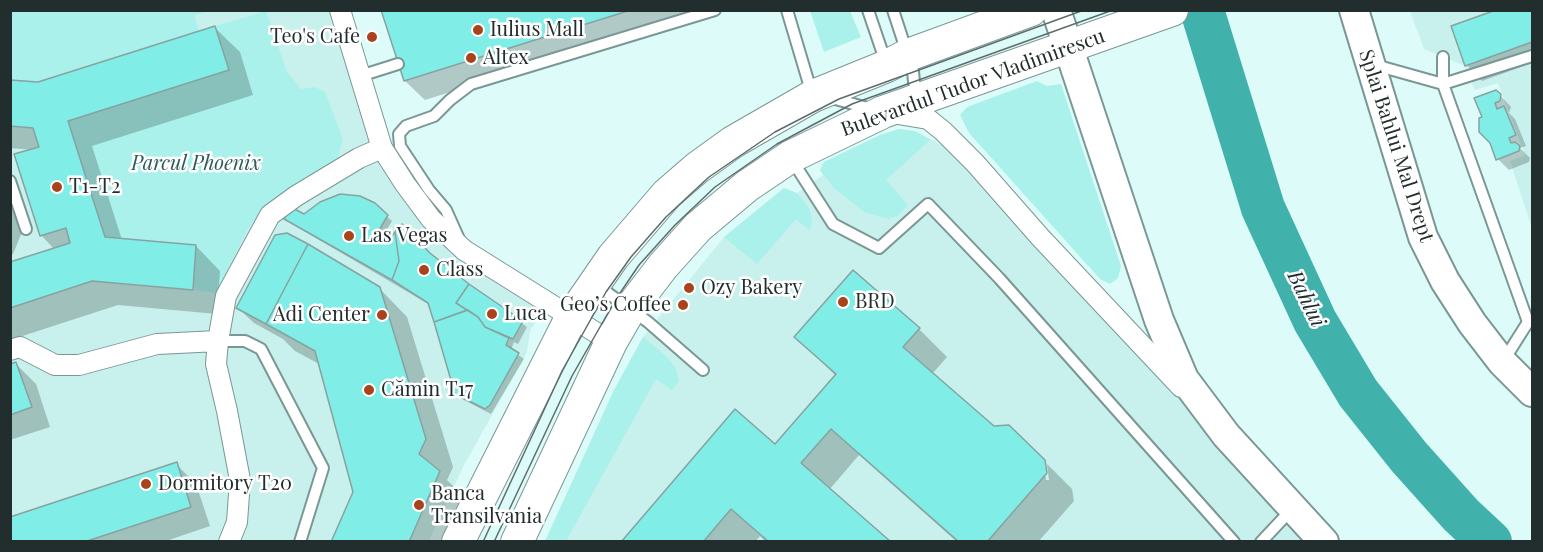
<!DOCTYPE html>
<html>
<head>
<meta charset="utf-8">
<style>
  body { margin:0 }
  #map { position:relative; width:1543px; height:552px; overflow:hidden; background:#ddfcf9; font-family:"Playfair Display",serif }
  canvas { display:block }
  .frame { position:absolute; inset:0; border:12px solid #222e2d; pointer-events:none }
</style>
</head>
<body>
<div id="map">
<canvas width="1543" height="552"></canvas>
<div class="frame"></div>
</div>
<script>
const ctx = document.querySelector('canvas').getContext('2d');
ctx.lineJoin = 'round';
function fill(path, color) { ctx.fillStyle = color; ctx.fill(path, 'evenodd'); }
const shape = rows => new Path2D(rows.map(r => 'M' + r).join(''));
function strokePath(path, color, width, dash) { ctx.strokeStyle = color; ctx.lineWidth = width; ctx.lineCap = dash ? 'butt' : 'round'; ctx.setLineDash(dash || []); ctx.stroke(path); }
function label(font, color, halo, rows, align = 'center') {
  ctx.font = font + ' "Playfair Display",serif'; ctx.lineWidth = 5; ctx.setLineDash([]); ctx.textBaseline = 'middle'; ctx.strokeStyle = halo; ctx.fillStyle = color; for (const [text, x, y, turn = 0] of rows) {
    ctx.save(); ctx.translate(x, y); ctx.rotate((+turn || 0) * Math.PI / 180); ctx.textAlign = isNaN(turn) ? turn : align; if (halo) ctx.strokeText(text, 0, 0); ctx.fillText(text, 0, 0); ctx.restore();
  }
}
const built = shape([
  [10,11,340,11,382,148,431,219,547,303,530,331,527,352,463,467,429,541,11,541],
  [1410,11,1532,11,1532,228,1510,161,1525,155,1498,83,1475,90,1465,66,1424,49],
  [899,129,915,131,975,163,1324,542,545,542,614,390,643,337,724,237,784,188,797,193,823,175,820,170,824,162,880,135]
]);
const green = shape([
  [10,11,210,11,194,15,199,31,38,82,11,80],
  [266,11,287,72,301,89,315,87,325,92,343,139,337,161,265,206,248,229,216,293,193,290,196,245,105,237,68,121,229,70,215,26],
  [810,11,850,11,861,37,824,52],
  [1037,81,1047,86,1061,84,1121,266,1118,278,1110,284,1100,279,969,133,960,115,967,107],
  [899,129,915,131,930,140,886,180,908,205,897,216,888,219,864,212,833,187,820,170,824,162,880,135],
  [784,188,797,193,809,208,812,220,810,231,796,219,757,264,724,237],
  [643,337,667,357,676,369,679,381,672,390,656,379,566,541,545,541,614,390]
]);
const shadow = shape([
  [383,10,713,10,425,100,405,81],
  [1500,10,1532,10,1532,63,1482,81,1467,65],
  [215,28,240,52,253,95,92,146,122,240,196,246,220,271,217,314,118,305,10,340,10,264,55,250,41,235,33,150,10,148,10,81,38,84],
  [1500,95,1511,107,1509,113,1515,119,1526,146,1520,148,1530,158,1529,162,1509,170,1498,159,1483,117],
  [10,199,19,209,22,232,13,254,10,256],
  [374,205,392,221,382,238,389,243,430,255,527,327,518,344,514,342,511,350,524,359,491,414,462,399,456,393,430,305,292,224,286,219],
  [379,288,407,317,453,467,447,480,467,500,449,542,332,542,354,492,321,365,295,351,283,339,254,323,238,308],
  [919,329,947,357,932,374,993,427,1044,460,1046,480,1049,480,1047,464,1072,489,1074,501,1038,542,957,542,859,455,829,490,889,542,766,542,760,536,755,542,623,542,775,446,836,376,796,337],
  [16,364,36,384,50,427,10,440,10,366],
  [176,464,196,484,210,526,163,542,10,542]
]);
const river = shape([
  [1202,10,1263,208,1315,321,1358,393,1409,457,1461,515,1490,542]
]);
const building = shape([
  [381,10,631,10,404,81,381,10],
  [1496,10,1532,10,1532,42,1465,66,1451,26,1496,10],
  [215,26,229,70,68,121,105,237,196,245,193,290,92,281,10,308,10,262,70,243,66,228,40,236,14,154,39,147,33,128,10,126,10,80,38,82,215,26],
  [1496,90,1501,94,1500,101,1495,103,1497,109,1504,106,1516,135,1509,138,1511,143,1515,142,1520,146,1519,151,1496,160,1490,143,1479,132,1479,118,1482,117,1474,98,1496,90],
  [340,194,360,196,375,203,388,215,378,232,388,241,395,232,399,261,392,280,284,219,291,207,304,214,320,202,340,194],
  [402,224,430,253,469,284,456,303,467,310,434,322,428,303,392,280,399,261,395,232,402,224],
  [287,233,308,244,266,324,236,308,275,235,287,233],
  [308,244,380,287,426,439,419,454,440,471,409,542,331,542,353,492,315,351,266,324,308,244],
  [853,270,920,328,903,347,994,426,1009,425,1045,460,1047,473,987,542,959,542,831,429,801,463,891,542,769,542,731,509,703,542,621,542,735,409,775,444,836,374,794,337,853,270],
  [469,284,523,321,513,339,485,327,478,317,456,303,469,284],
  [468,310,478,317,485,327,509,338,506,345,519,353,490,405,485,409,455,394,434,322,468,310],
  [16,362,32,407,10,415,10,364,16,362],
  [177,462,191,507,84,542,10,542,10,517,177,462]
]);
const service = shape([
  [787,10,812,94],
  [868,10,886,63],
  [893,10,913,71,914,82,919,96],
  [1443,57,1443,84,1528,322,1504,360],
  [1375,65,1443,84,1532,56],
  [360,76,398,64],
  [832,98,871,109],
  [792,160,833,224,879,248,928,204,999,278,1234,542],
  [10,181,26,229],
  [459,239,446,210,429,190,400,146,399,134,406,126,434,116,450,100,471,84,715,10],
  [598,286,648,322,703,370],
  [218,341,245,341,261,349,323,468,300,542],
  [1261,542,1292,509]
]);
const minor = shape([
  [340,10,382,148,405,184,431,219,464,250,611,342],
  [892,113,928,119,943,131,975,163,1040,237,1181,387],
  [10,350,20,347,55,365,79,365,157,344,218,341],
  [229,542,237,522,240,480,227,411,216,364,218,341,226,296,270,215,296,196,359,158,382,148]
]);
const secondary = shape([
  [1056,10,1159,320,1184,379,1226,435,1324,542],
  [1354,10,1423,237,1445,281,1472,323,1502,362,1532,392]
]);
const primary = shape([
  [458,542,571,318,613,257,667,194,697,168,733,142,813,96,887,66,908,55,1031,10],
  [517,542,611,342,630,309,663,266,698,227,747,186,790,157,883,112,1172,10]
]);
const tram = shape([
  [483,542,562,371,606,292,631,257,666,217,709,177,775,132,839,99,1084,10],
  [494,542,572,376,616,299,639,265,675,225,715,187,777,144,852,104,1113,10]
]);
const markers = [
  [478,30,6,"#a9431b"],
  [372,37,6,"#a9431b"],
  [471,58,6,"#a9431b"],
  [57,187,6,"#a9431b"],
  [349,236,6,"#a9431b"],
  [424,270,6,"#a9431b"],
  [689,288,6,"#a9431b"],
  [843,302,6,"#a9431b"],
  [683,305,6,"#a9431b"],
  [492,314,6,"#a9431b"],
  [382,315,6,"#a9431b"],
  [369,390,6,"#a9431b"],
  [146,484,6,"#a9431b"],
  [419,505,6,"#a9431b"]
];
const poiNames = [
  ["Iulius Mall",490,30],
  ["Teo's Cafe",360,37,"right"],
  ["Altex",483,58],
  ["T1-T2",69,187],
  ["Las Vegas",361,236],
  ["Class",436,270],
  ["Ozy Bakery",701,288],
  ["BRD",855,302],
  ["Geo’s Coffee",671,305,"right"],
  ["Luca",504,314],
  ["Adi Center",370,315,"right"],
  ["Cămin T17",381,390],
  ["Dormitory T20",158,484],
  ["Banca",431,494],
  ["Transilvania",431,517]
];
const streetNames = [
  ["Bulevardul Tudor Vladimirescu",973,83,-20],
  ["Splai Bahlui Mal Drept",1396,146,72]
];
const parkNames = [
  ["Parcul Phoenix",196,164]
];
const waterNames = [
  ["Bahlui",1306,299,64]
];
fill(built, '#c8f0ec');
fill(green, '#abf1eb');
fill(shadow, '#0003');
strokePath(river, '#40b2ab', 44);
fill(building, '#80ede6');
strokePath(building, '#87a3a1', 1.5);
strokePath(service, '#7b9795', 14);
strokePath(minor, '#7b9795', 22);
strokePath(secondary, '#7b9795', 32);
strokePath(primary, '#7b9795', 34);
strokePath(service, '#fff', 10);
strokePath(minor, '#fff', 20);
strokePath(secondary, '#fff', 28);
strokePath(primary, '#fff', 32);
strokePath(tram, '#5c6d6c', 1.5);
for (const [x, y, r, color] of markers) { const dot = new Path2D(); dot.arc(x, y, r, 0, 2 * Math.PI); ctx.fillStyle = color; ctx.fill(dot); strokePath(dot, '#fff', 2); }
label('20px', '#222e2d', '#fff', poiNames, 'left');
label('20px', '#222e2d', '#fff', streetNames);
label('italic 20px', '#2b5b58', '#fff', parkNames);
label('italic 21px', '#192d2c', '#fff', waterNames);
</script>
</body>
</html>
